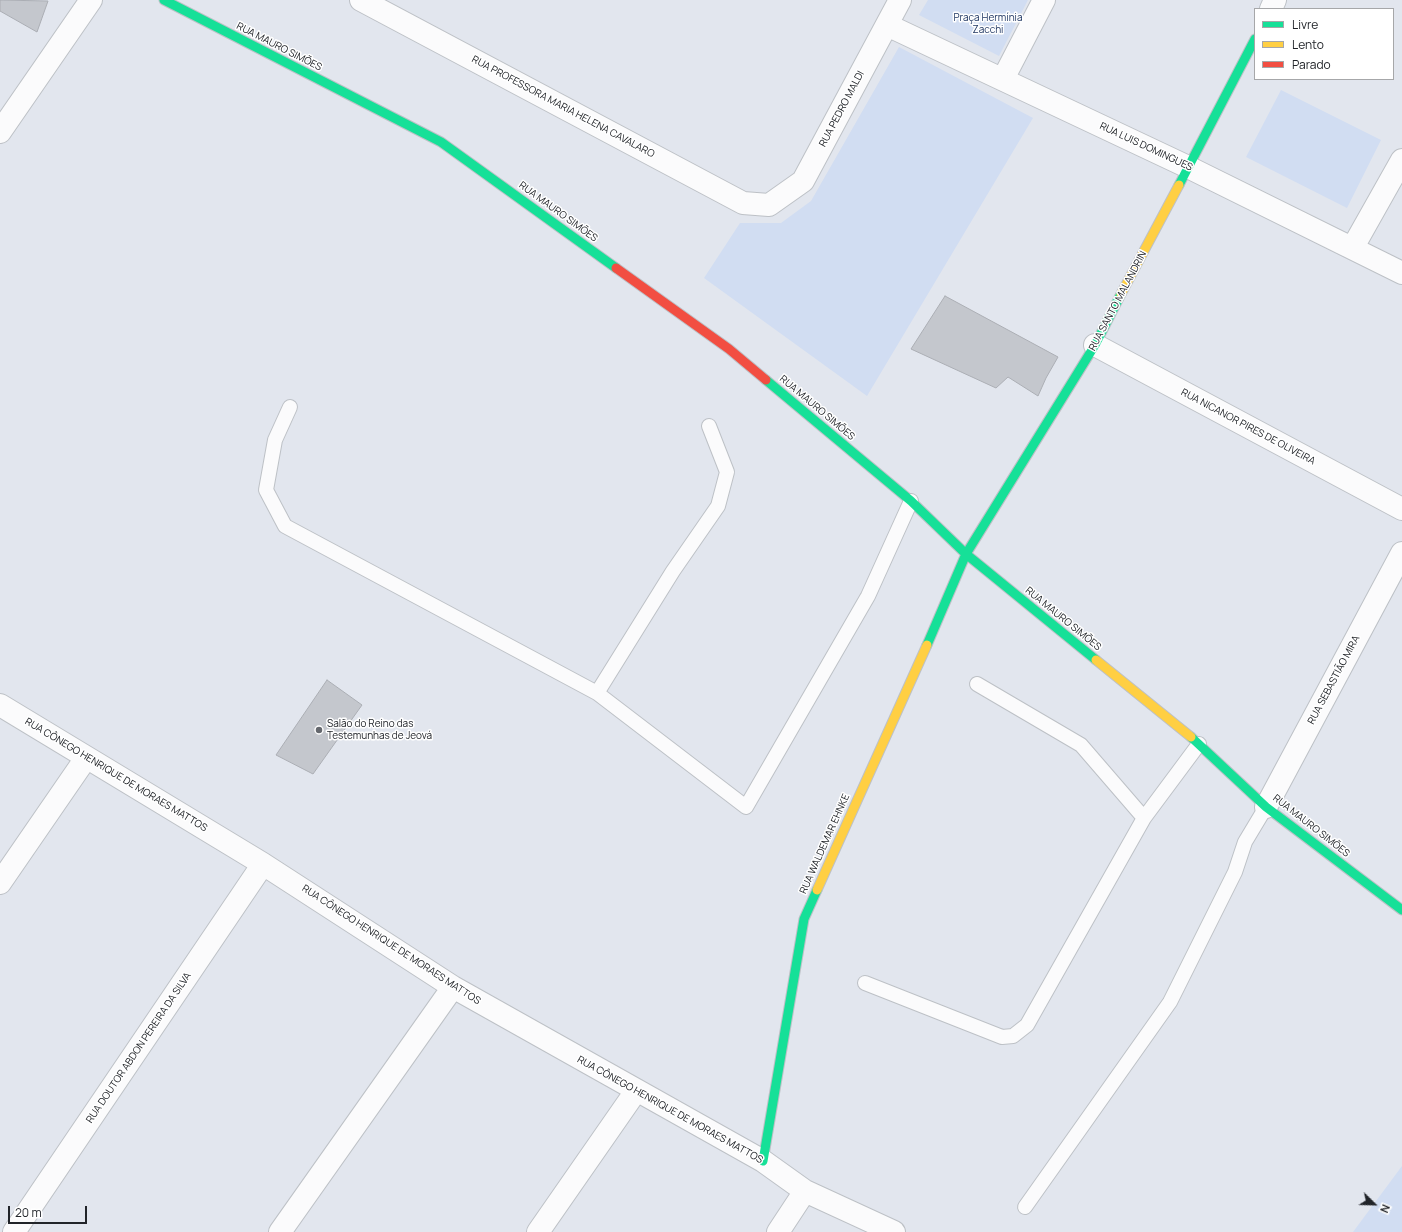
<!DOCTYPE html>
<html>
<head>
<meta charset="utf-8">
<style>
  body { margin:0 }
  #map { position:relative; width:1402px; height:1232px; overflow:hidden; background:#e2e6ee; font-family:Manrope,sans-serif }
  canvas { display:block }
  .legend { position:absolute; left:1254px; top:8px; width:140px; height:72px; box-sizing:border-box; background:#fff; border:1px solid #a6a7a9; margin:0; padding:5px 7px; list-style:none; font-size:12px; color:#212429 }
  .legend li { display:flex; align-items:center; gap:8px; height:20px }
  .legend b { width:20px; border:1px solid #a6a7a9 }
  .north { position:absolute; left:1354px; top:1184px; width:40px; height:40px; -webkit-text-stroke:3px #fff; paint-order:stroke; rotate:113deg; font-size:11px; font-weight:700; line-height:16px; text-align:center; color:#212429 }
  .north::after { content:''; display:block; margin:auto; width:14px; height:18px; background:#212429; clip-path:polygon(50% 0,100% 100%,50% 72%,0 100%) }
  .scale { position:absolute; left:8px; top:1206px; width:79px; height:18px; box-sizing:border-box; border:2px solid #212429; border-top:0; padding-left:5px; font-size:12px; line-height:14px; white-space:nowrap; color:#212429; -webkit-text-stroke:3px #fff; paint-order:stroke }
</style>
</head>
<body>
<div id="map">
<canvas width="1402" height="1232"></canvas>
<ul class="legend">
<li><b style="height:5px;background:#16e098"></b>Livre</li>
<li><b style="height:5px;background:#ffcf43"></b>Lento</li>
<li><b style="height:5px;background:#f24e42"></b>Parado</li>
</ul>
<div class="north">N</div>
<div class="scale">20 m</div>
</div>
<script>
const ctx = document.querySelector('canvas').getContext('2d');
ctx.lineJoin = 'round';
function fill(path, color) { ctx.fillStyle = color; ctx.fill(path, 'evenodd'); }
const shape = rows => new Path2D(rows.map(r => 'M' + r).join(''));
function strokePath(path, color, width, dash) { ctx.strokeStyle = color; ctx.lineWidth = width; ctx.lineCap = dash ? 'butt' : 'round'; ctx.setLineDash(dash || []); ctx.stroke(path); }
function label(font, color, halo, rows, align = 'center') {
  ctx.font = font + ' Manrope,sans-serif'; ctx.lineWidth = 3; ctx.setLineDash([]); ctx.textBaseline = 'middle'; ctx.strokeStyle = halo; ctx.fillStyle = color; for (const [text, x, y, turn = 0] of rows) {
    ctx.save(); ctx.translate(x, y); ctx.rotate((+turn || 0) * Math.PI / 180); ctx.textAlign = isNaN(turn) ? turn : align; if (halo) ctx.strokeText(text, 0, 0); ctx.fillText(text, 0, 0); ctx.restore();
  }
}
const green = shape([
  [928,0,1028,0,999,56,919,15],
  [899,47,1033,118,867,396,704,278,740,223,781,223,811,201],
  [1281,90,1381,140,1347,208,1246,157],
  [1402,1166,1402,1232,1353,1232]
]);
const building = shape([
  [0,0,48,1,37,32,0,11,0,0],
  [945,296,1058,357,1046,378,1038,396,1008,377,996,388,911,349,945,296],
  [327,680,362,705,313,774,276,755,327,680]
]);
const lane = shape([
  [290,407,275,440,266,490,285,526,597,693,746,807,868,596,911,501],
  [977,684,1081,745,1144,818],
  [597,693,673,571,718,506,727,472,709,426],
  [865,983,1002,1037,1013,1036,1027,1025,1144,818,1199,744],
  [1025,1207,1170,1002,1235,872,1245,842,1266,807]
]);
const street = shape([
  [361,0,743,203,769,205,803,181,900,0],
  [1271,9,1275,0],
  [887,25,1188,167,1402,273],
  [1003,79,1044,0],
  [0,132,91,0],
  [1353,247,1402,160],
  [1095,345,1402,509],
  [0,705,263,864,453,987,763,1161,805,1191,894,1232],
  [1266,807,1402,553],
  [0,883,86,758],
  [14,1232,263,864],
  [280,1232,453,987],
  [538,1232,636,1091],
  [778,1232,805,1191]
]);
const fast = shape([
  [164,0,441,142,616,268],
  [1179,185,1255,39],
  [766,380,911,501,966,554,1096,660],
  [927,645,966,554,1095,345,1121,294],
  [1191,737,1266,807,1402,910],
  [763,1161,804,919,817,890]
]);
const slow = shape([
  [1121,294,1179,185],
  [1096,660,1191,737],
  [817,890,927,645]
]);
const jam = shape([
  [616,268,729,349,766,380]
]);
const markers = [
  [319,730,4,"#65686e"]
];
const parkNames = [
  ["Praça Hermínia",988,18],
  ["Zacchi",988,30]
];
const streetNames = [
  ["RUA MAURO SIMÕES",279,47,27],
  ["RUA PROFESSORA MARIA HELENA CAVALARO",563,107,28],
  ["RUA PEDRO MALDI",842,109,-62],
  ["RUA LUIS DOMINGUES",1146,147,25],
  ["RUA MAURO SIMÕES",558,212,36],
  ["RUA SANTO MALANDRIN",1118,301,-62],
  ["RUA MAURO SIMÕES",817,408,40],
  ["RUA NICANOR PIRES DE OLIVEIRA",1248,427,28],
  ["RUA MAURO SIMÕES",1063,619,39],
  ["RUA SEBASTIÃO MIRA",1334,680,-62],
  ["RUA CÔNEGO HENRIQUE DE MORAES MATTOS",116,775,31],
  ["RUA MAURO SIMÕES",1311,826,38],
  ["RUA WALDEMAR EHNKE",825,844,-66],
  ["RUA CÔNEGO HENRIQUE DE MORAES MATTOS",391,945,33],
  ["RUA DOUTOR ABDON PEREIRA DA SILVA",139,1048,-56],
  ["RUA CÔNEGO HENRIQUE DE MORAES MATTOS",670,1110,29]
];
const poiNames = [
  ["Salão do Reino das",327,724],
  ["Testemunhas de Jeová",327,736]
];
fill(green, '#d1ddf2');
fill(building, '#c4c7cd');
strokePath(building, '#abaeb4', 1);
strokePath(lane, '#bdc1c6', 16);
strokePath(street, '#bdc1c6', 24);
strokePath(fast, '#bdc1c6', 11);
strokePath(slow, '#bdc1c6', 11);
strokePath(jam, '#bdc1c6', 11);
strokePath(lane, '#fbfbfc', 14);
strokePath(street, '#fbfbfc', 22);
strokePath(fast, '#16e098', 9);
strokePath(slow, '#ffcf43', 9);
strokePath(jam, '#f24e42', 9);
for (const [x, y, r, color] of markers) { const dot = new Path2D(); dot.arc(x, y, r, 0, 2 * Math.PI); ctx.fillStyle = color; ctx.fill(dot); strokePath(dot, '#fff', 1.5); }
label('10px', '#19315e', '#fff', parkNames);
label('10px', '#212429', '#fff', streetNames);
label('10px', '#212429', '#fff', poiNames, 'left');
</script>
</body>
</html>
